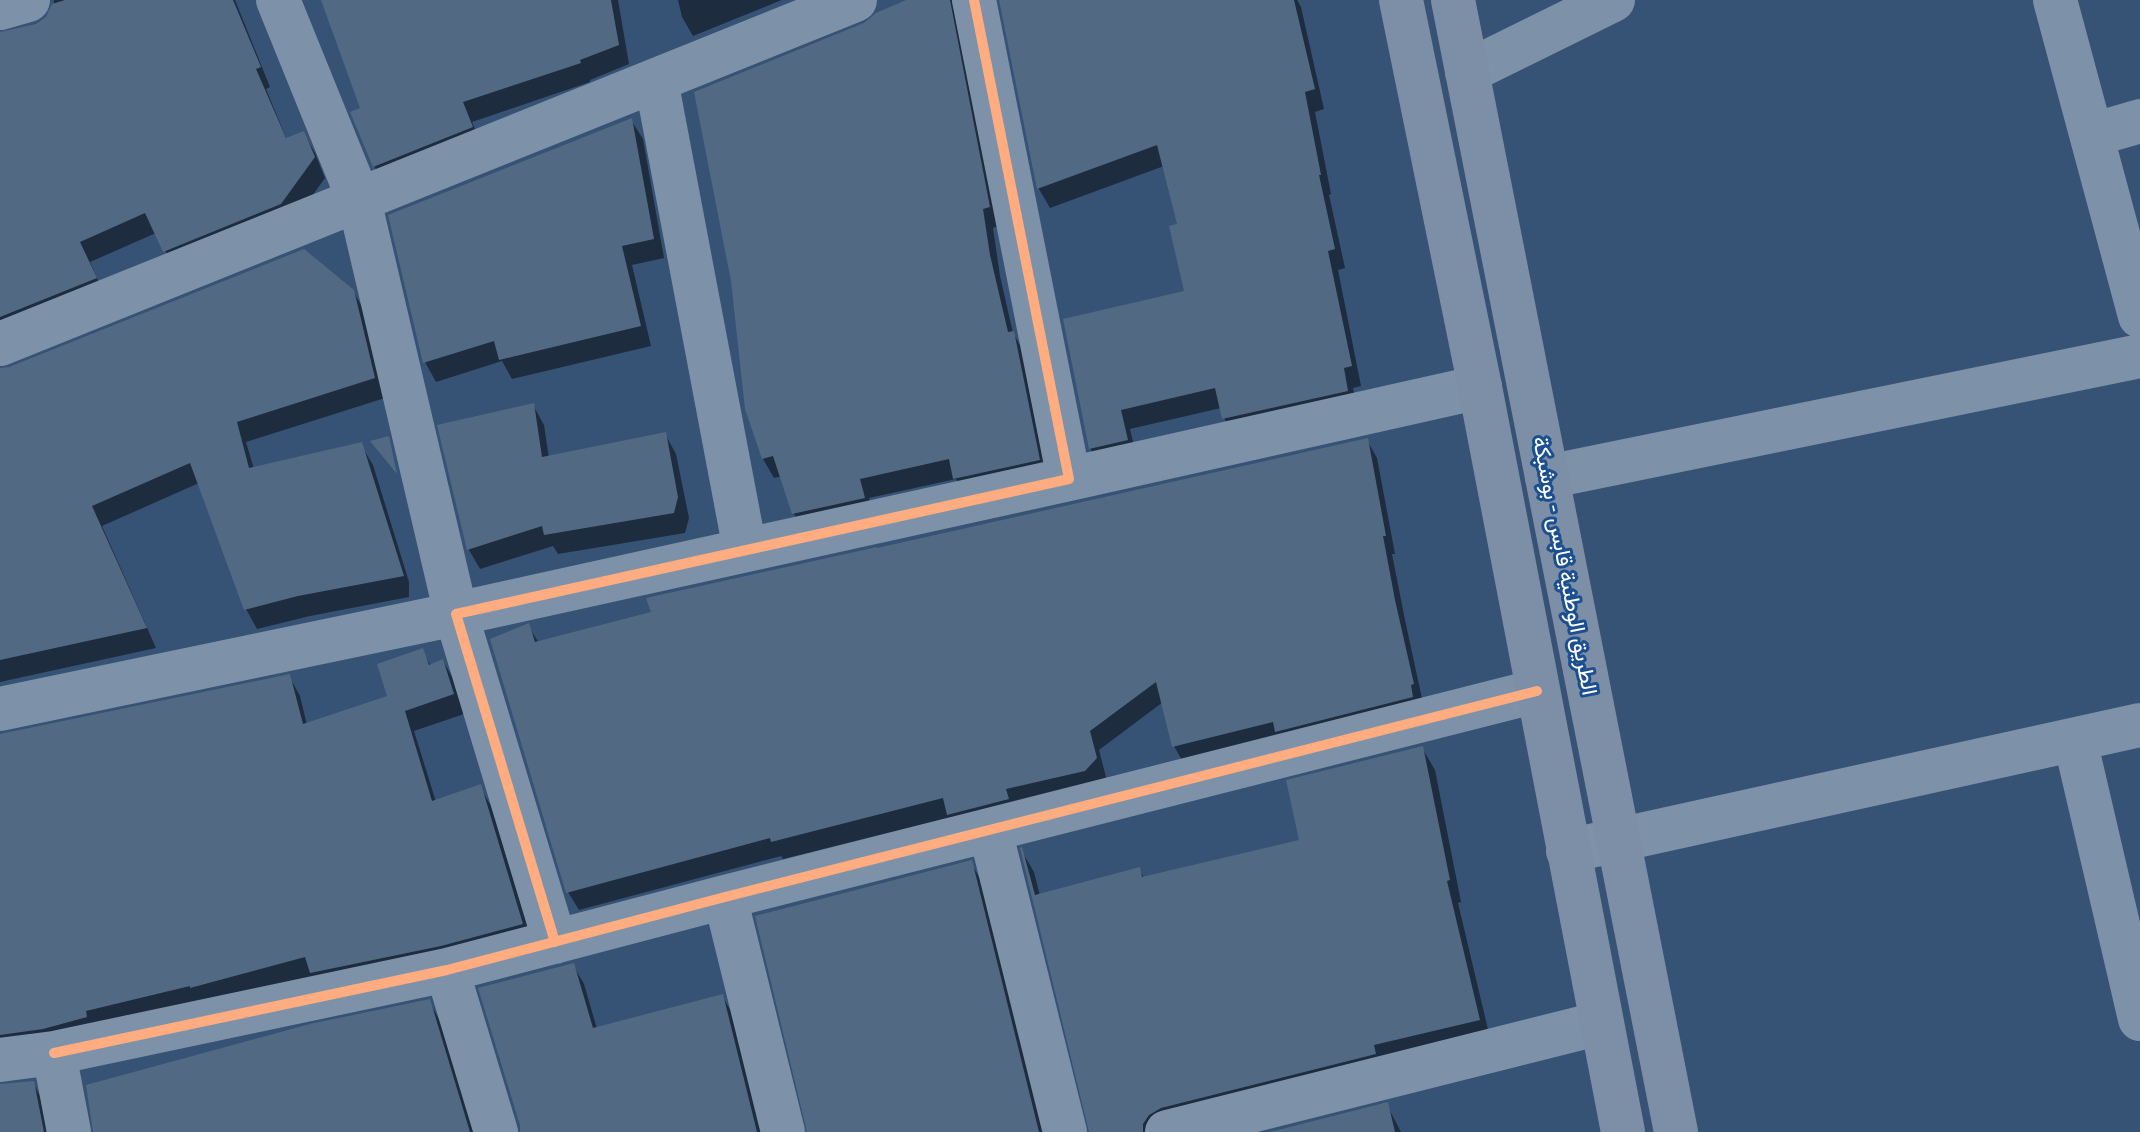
<!DOCTYPE html>
<html>
<head>
<meta charset="utf-8">
<style>
  body { margin:0 }
  canvas { display:block; background:#365274 }
</style>
</head>
<body>
<canvas width="2140" height="1132"></canvas>
<script>
const ctx = document.querySelector('canvas').getContext('2d');
ctx.lineJoin = 'round';
function fill(path, color) { ctx.fillStyle = color; ctx.fill(path, 'evenodd'); }
const shape = rows => new Path2D(rows.map(r => 'M' + r).join(''));
function strokePath(path, color, width, dash) { ctx.strokeStyle = color; ctx.lineWidth = width; ctx.lineCap = dash ? 'butt' : 'round'; ctx.setLineDash(dash || []); ctx.stroke(path); }
function label(font, color, halo, rows, align = 'center') {
  ctx.font = font + ' "Fira Sans Condensed",Vazirmatn,sans-serif'; ctx.lineWidth = 6; ctx.setLineDash([]); ctx.textBaseline = 'middle'; ctx.strokeStyle = halo; ctx.fillStyle = color; for (const [text, x, y, turn = 0] of rows) {
    ctx.save(); ctx.translate(x, y); ctx.rotate((+turn || 0) * Math.PI / 180); ctx.textAlign = isNaN(turn) ? turn : align; if (halo) ctx.strokeText(text, 0, 0); ctx.fillText(text, 0, 0); ctx.restore();
  }
}
const shadow = shape([
  [54,0,235,0,270,87,266,89,287,140,303,133,315,153,325,178,292,224,176,271,156,233,90,262,106,299,0,342,0,34,36,26,48,18,54,6],
  [323,0,618,0,629,64,590,80,590,82,472,122,482,146,386,185,374,166,362,109],
  [678,0,782,0,693,36,682,17],
  [911,0,969,0,999,226,993,228,1000,276,1013,333,1024,352,1049,479,966,497,956,479,869,498,874,518,805,533,794,514,782,476,774,478,763,459,865,25],
  [1002,0,1297,0,1301,7,1324,109,1315,112,1331,194,1329,195,1345,268,1338,270,1361,386,1353,388,1358,410,1235,438,1224,418,1221,408,1130,429,1137,459,1102,467,1090,448,1186,292,1180,225,1164,166,1050,208,1039,189],
  [631,120,643,139,664,258,632,265,651,346,512,379,502,361,436,382,425,362],
  [353,291,365,312,385,398,246,442,254,469,361,445,373,465,409,582,409,597,310,616,257,629,246,609,199,483,102,526,156,648,0,682,0,370],
  [533,405,544,425,549,458,665,434,676,454,689,518,685,533,558,554,553,546,480,569,469,550,440,426],
  [1367,440,1377,458,1395,554,1392,554,1405,620,1423,703,1184,764,1174,746,1163,702,1099,750,1106,777,1095,789,960,832,951,817,783,859,781,856,579,910,568,892,528,626,539,643],
  [422,651,431,666,443,661,454,680,464,714,414,731,436,802,480,787,491,806,533,944,0,1046,0,735,289,676,300,696,307,725,390,697],
  [1422,748,1435,770,1461,902,1458,903,1491,1042,1169,1132,1091,1132,1024,855,1034,872,1040,896,1139,869,1144,878,1301,841],
  [971,863,982,882,1044,1132,809,1132],
  [573,965,584,984,597,1029,722,996,734,1016,762,1132,522,1132],
  [429,1001,440,1021,474,1132,95,1132],
  [33,1083,44,1103,50,1132,0,1132,0,1086],
  [1387,1105,1401,1132,1278,1132]
]);
const building = shape([
  [65,0,233,0,261,67,256,69,286,138,304,131,315,157,281,204,163,252,145,213,80,242,97,278,0,317,0,32,36,24,46,17,52,4],
  [321,0,611,0,619,45,580,60,581,63,463,102,473,127,373,167,350,112,360,108],
  [906,0,950,0,990,207,983,209,990,255,1008,332,1014,331,1040,460,953,479,949,459,860,479,865,498,792,514,773,456,762,459,745,409,731,281,694,92,864,23,876,13],
  [999,0,1294,0,1315,89,1305,92,1321,175,1319,175,1335,249,1328,251,1352,366,1344,368,1348,391,1222,419,1215,388,1121,410,1128,440,1089,449,1063,319,1184,291,1169,226,1177,224,1157,145,1037,189],
  [632,118,654,239,622,246,641,326,499,360,494,341,423,363,388,215],
  [304,249,354,290,375,378,237,422,249,468,362,442,404,576,298,596,244,610,190,463,92,506,147,628,0,660,0,368,9,367],
  [534,403,542,457,666,432,678,497,674,513,544,535,542,526,467,550,437,425],
  [389,436,397,474,370,441],
  [1368,438,1386,536,1383,536,1395,600,1414,684,1411,685,1413,697,1275,732,1273,722,1172,747,1156,682,1090,731,1097,758,1085,771,1006,789,1009,799,947,815,943,798,771,842,770,838,566,893,490,639,529,623,535,642,651,612,646,598,877,547,877,548],
  [423,648,429,665,443,659,454,694,405,711,432,801,481,784,523,924,441,946,310,973,305,957,190,988,190,986,86,1011,87,1017,43,1029,0,1035,0,734,290,674,303,724,387,696,377,664],
  [1423,746,1450,880,1447,881,1480,1020,1374,1045,1376,1054,1161,1108,1149,1115,1143,1124,1143,1132,1089,1132,1020,848,1022,847,1035,895,1140,867,1142,877,1299,840,1286,780],
  [972,860,1039,1132,807,1132,755,916],
  [574,963,593,1028,723,994,757,1132,520,1132,520,1125,478,988],
  [430,999,470,1132,93,1132,86,1085,310,1024],
  [34,1081,44,1132,0,1132,0,1084],
  [1388,1102,1395,1132,1270,1132]
]);
const minor = shape([
  [2055,0,2140,316],
  [0,8,28,0],
  [1467,72,1613,0],
  [656,80,745,550],
  [2092,135,2140,121],
  [0,344,855,0],
  [1547,477,2140,356],
  [1069,479,1480,387],
  [0,709,456,614,359,200,278,0],
  [2075,740,2140,1019],
  [990,830,1065,1132],
  [1568,851,2140,725],
  [725,897,783,1132],
  [555,942,456,614,1069,479,974,0],
  [447,970,496,1132],
  [54,1053,447,970,725,897,1537,691],
  [0,1060,54,1053,69,1132],
  [1167,1132,1601,1023]
]);
const major = shape([
  [1401,0,1480,387,1623,1132],
  [1453,0,1676,1132]
]);
const cycleway = shape([
  [555,942,456,614,1069,479,974,0],
  [54,1053,447,970,725,897,1537,691]
]);
const streetNames = [
  ["الطريق الوطنية قابس - بوشبكة",1564,566,79]
];
fill(shadow, '#0007');
fill(building, '#526984');
strokePath(minor, '#7d92a8', 44);
strokePath(major, '#7d8ea7', 44);
strokePath(cycleway, '#ffac80', 10);
label('22px', '#fff', '#1b4f8f', streetNames);
</script>
</body>
</html>
